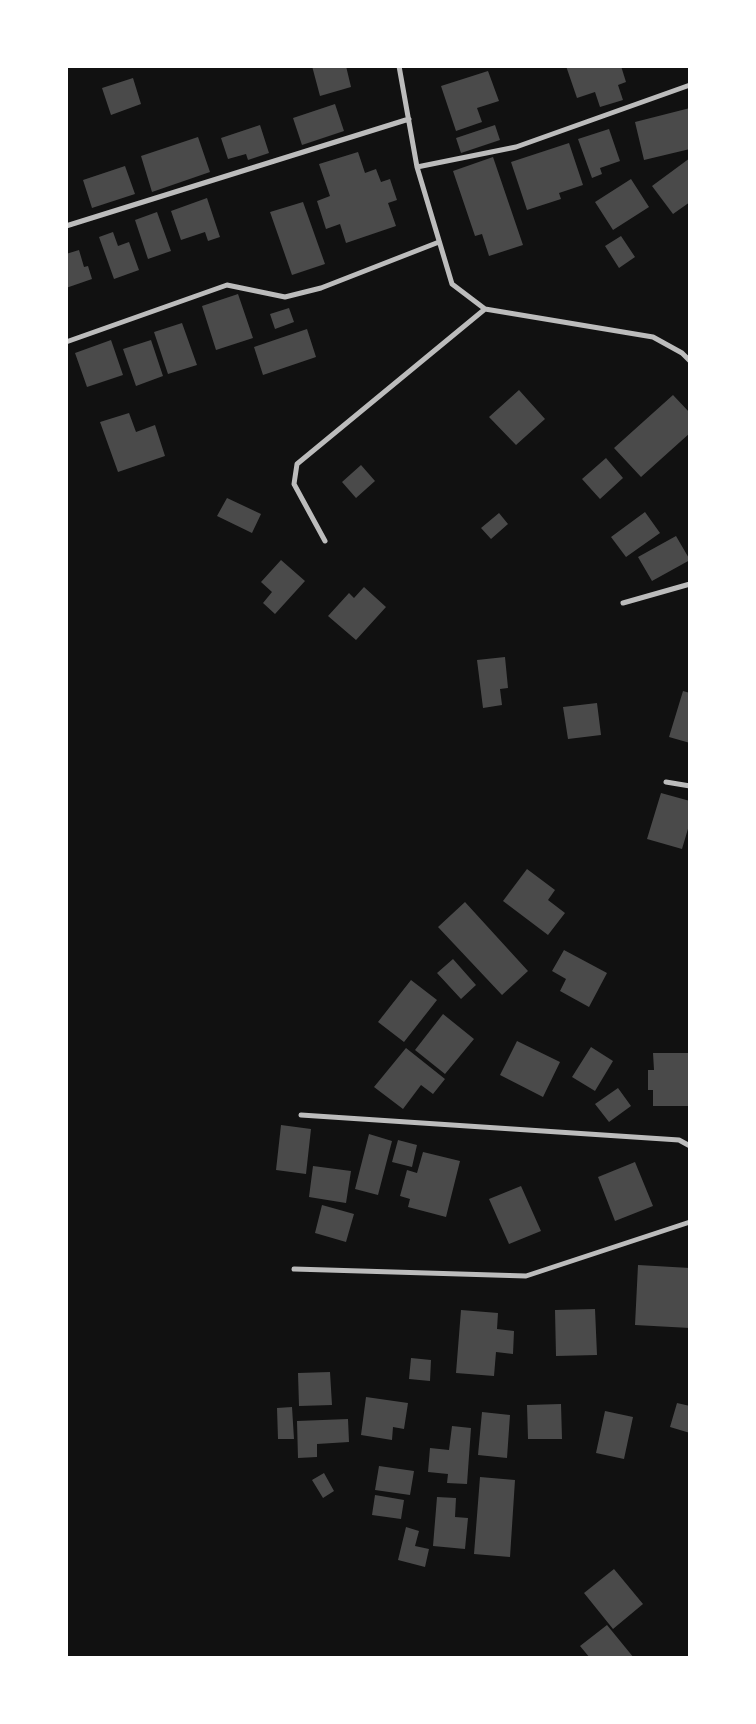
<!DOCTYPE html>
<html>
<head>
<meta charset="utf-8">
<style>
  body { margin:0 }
  #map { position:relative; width:756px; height:1724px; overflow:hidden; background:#111; font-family:Jost,sans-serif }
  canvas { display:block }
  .frame { position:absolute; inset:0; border:68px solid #fff; pointer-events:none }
</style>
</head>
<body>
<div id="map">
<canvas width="756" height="1724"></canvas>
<div class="frame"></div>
</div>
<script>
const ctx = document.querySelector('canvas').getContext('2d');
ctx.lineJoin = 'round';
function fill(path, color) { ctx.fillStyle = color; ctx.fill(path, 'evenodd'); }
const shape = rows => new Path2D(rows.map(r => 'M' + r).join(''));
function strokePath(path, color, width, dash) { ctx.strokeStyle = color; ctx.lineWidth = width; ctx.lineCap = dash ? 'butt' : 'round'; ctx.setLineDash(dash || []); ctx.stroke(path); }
const building = shape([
  [312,66,346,66,351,87,320,96],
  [566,66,621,66,626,82,618,85,623,100,600,107,595,92,577,98],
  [488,71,499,101,477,108,482,122,456,131,441,86],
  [133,78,141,104,111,115,102,88],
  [335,104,344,131,302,145,293,118],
  [690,108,690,149,644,160,635,122],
  [260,125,269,153,248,160,246,154,228,159,221,138],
  [495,125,500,140,461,153,456,138],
  [609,129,620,161,600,168,602,174,592,178,578,139],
  [198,137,210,172,152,192,141,156],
  [569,143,583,185,559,193,561,199,527,210,511,162],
  [358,152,365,173,376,169,381,182,390,179,397,200,388,203,396,226,346,243,340,224,326,229,317,201,330,196,319,164],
  [493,157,523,245,489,256,482,234,475,236,453,171],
  [690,158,690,202,673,214,652,186],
  [125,166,135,194,92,208,83,180],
  [631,179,649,207,613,230,595,202],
  [207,198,220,237,208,241,205,232,181,240,171,211],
  [303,202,325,264,292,275,270,212],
  [157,212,171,251,148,259,135,220],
  [113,232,118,246,129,242,139,270,114,279,99,237],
  [621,236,635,257,619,268,605,246],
  [79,250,84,267,88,266,92,279,66,288,66,254],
  [238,294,253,338,216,350,202,306],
  [289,308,294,322,275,329,270,314],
  [182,323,197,365,168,374,154,332],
  [307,329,316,357,263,375,254,347],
  [111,340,123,375,87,387,75,353],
  [151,340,163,376,136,386,123,349],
  [519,390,545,419,516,445,489,417],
  [673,395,690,413,690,433,641,477,614,448],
  [129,413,136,432,155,425,165,456,118,472,100,422],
  [606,458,623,478,600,499,582,479],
  [361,465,375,481,356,498,342,482],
  [227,498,261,514,252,533,217,516],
  [645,512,660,533,626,557,611,537],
  [499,513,508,524,491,539,481,528],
  [676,536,690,560,652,581,638,557],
  [281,560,305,581,275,614,263,603,272,592,261,582],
  [364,587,386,607,356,640,328,616,349,593,354,598],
  [505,657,508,688,500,689,502,705,483,708,477,660],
  [683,691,690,693,690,743,669,737],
  [597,703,601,735,568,739,563,707],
  [661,793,690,801,690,822,682,849,647,839],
  [527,869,555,890,548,900,565,913,548,935,503,901],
  [465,902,528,971,502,995,438,927],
  [564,950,607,973,589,1007,560,991,566,979,552,971],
  [453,959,476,985,461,999,437,973],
  [411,980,437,1000,404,1042,378,1022],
  [443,1014,474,1039,445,1074,415,1050],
  [517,1041,560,1062,543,1097,500,1075],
  [591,1047,613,1061,595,1091,572,1077],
  [406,1048,445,1079,433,1094,421,1085,403,1109,374,1087],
  [653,1053,690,1053,690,1106,653,1106,653,1090,648,1090,648,1070,654,1070],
  [618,1088,631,1106,609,1122,595,1104],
  [281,1125,311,1129,306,1174,276,1170],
  [369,1134,392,1141,378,1195,355,1189],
  [398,1140,417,1145,412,1167,392,1162],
  [423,1152,460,1161,446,1217,408,1207,410,1199,400,1196,407,1170,417,1173],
  [635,1162,653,1206,615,1221,598,1177],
  [313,1166,351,1171,346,1203,309,1197],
  [521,1186,541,1231,509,1244,489,1199],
  [322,1205,354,1214,346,1242,315,1233],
  [638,1265,690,1268,690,1328,635,1325],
  [595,1309,597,1355,556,1356,555,1310],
  [461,1310,498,1313,497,1329,514,1331,513,1354,496,1352,494,1376,456,1373],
  [411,1358,431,1360,430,1381,409,1379],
  [330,1372,332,1405,299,1406,298,1373],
  [366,1397,408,1403,404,1429,393,1427,392,1440,361,1435],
  [677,1403,690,1406,690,1433,670,1427],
  [561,1404,562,1439,528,1439,527,1405],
  [292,1407,294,1439,278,1439,277,1408],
  [605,1411,633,1417,624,1459,596,1453],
  [482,1412,510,1415,507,1458,478,1455],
  [348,1419,349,1442,317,1444,317,1457,298,1458,297,1421],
  [452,1426,471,1428,467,1484,447,1483,448,1474,428,1472,430,1448,449,1450],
  [379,1466,414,1471,410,1495,375,1490],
  [324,1473,334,1491,323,1498,312,1480],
  [480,1477,515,1480,510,1557,474,1554],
  [375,1495,404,1500,401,1519,372,1515],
  [437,1497,456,1498,455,1517,468,1518,465,1549,433,1546],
  [406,1527,419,1531,415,1546,429,1549,425,1567,398,1560],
  [614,1569,643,1604,613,1629,584,1593],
  [607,1625,634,1658,590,1658,580,1646]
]);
const minor = shape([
  [399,66,417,167,452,284,485,309,653,337,682,353,690,361],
  [417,167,516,147,690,85],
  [66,226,409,119],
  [66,342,227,285,285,297,321,288,439,242],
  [325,541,294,484,297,464,485,309],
  [623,603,690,584],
  [666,782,690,786],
  [301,1115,679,1140,690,1146],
  [294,1269,526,1276,690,1222]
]);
fill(building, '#4a4a4a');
strokePath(minor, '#bcbcbc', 5);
</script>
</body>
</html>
